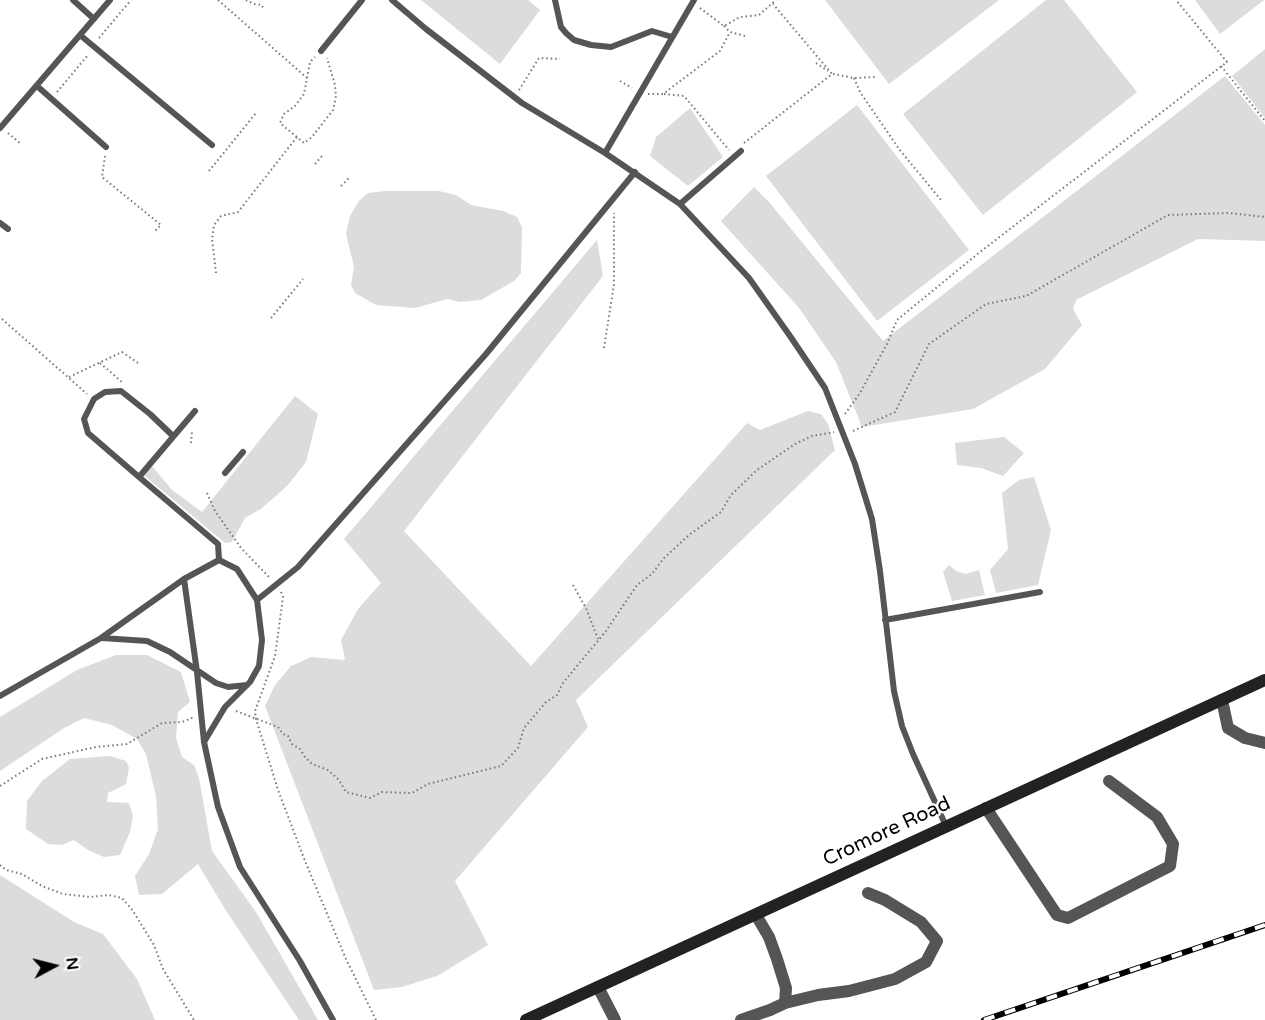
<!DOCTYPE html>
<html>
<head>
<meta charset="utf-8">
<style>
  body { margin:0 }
  #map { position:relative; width:1265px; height:1020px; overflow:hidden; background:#fff; font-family:"Varela Round",sans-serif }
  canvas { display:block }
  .north { position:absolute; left:24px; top:936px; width:60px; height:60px; -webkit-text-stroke:4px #fff; paint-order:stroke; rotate:83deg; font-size:16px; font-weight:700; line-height:24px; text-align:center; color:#000 }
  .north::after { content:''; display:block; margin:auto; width:21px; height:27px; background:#000; clip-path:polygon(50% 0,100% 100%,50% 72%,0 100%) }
</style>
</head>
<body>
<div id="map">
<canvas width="1265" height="1020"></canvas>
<div class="north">N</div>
</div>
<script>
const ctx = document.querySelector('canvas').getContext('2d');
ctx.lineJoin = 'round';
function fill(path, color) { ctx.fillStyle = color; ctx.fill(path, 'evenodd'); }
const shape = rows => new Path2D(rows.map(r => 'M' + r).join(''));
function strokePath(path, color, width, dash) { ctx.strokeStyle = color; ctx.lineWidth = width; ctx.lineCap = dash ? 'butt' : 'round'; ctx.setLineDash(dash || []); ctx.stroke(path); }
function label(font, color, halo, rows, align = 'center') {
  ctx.font = font + ' "Varela Round",sans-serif'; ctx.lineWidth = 4.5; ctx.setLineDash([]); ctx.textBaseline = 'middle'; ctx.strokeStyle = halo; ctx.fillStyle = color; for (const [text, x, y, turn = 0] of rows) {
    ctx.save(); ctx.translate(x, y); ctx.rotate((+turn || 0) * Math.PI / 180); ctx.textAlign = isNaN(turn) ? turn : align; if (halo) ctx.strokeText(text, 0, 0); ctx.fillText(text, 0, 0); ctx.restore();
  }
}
const green = shape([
  [421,0,528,0,540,10,500,64],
  [825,0,999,0,889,84],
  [1046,0,1064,0,1137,92,983,215,903,114],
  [1195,0,1264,0,1220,34],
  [1265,49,1265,118,1232,76],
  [1225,76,1265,125,1265,241,1198,239,1076,300,1073,309,1082,325,1045,369,973,409,862,427,836,362,799,308,721,221,754,187,769,202,883,341],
  [857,105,969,250,877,321,766,176],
  [690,108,723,157,688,186,650,156,656,137],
  [385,191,439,191,456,195,471,205,503,211,517,217,522,227,521,273,514,281,481,300,460,302,447,299,415,308,376,305,355,293,351,285,354,267,346,234,350,216,359,201,368,193],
  [597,240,603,276,404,531,531,666,747,423,760,430,808,411,821,414,828,424,835,450,576,700,588,727,455,881,488,945,437,976,402,987,374,990,265,706,275,685,291,666,311,657,345,660,341,640,358,609,381,583,344,539],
  [295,396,318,414,306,462,288,485,261,509,245,518,232,542,225,543,140,472,148,461,172,490,202,512],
  [1004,437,1024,453,1003,476,981,468,957,465,955,443],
  [1034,477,1051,530,1038,585,996,593,990,570,1008,549,1002,493,1019,480],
  [949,565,956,571,966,574,979,570,985,595,952,601,943,572],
  [116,655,147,655,181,672,190,702,178,712,176,738,182,757,194,765,199,778,212,851,256,912,318,1020,299,1020,225,909,198,864,162,894,139,895,135,876,149,854,158,829,156,796,146,754,137,739,112,725,84,718,64,728,0,771,0,717,77,670],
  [110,756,126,761,129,768,126,784,108,793,107,802,129,803,133,816,130,832,120,855,104,857,88,850,74,840,62,845,48,844,26,829,27,801,42,781,70,759],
  [0,875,74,922,103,934,137,979,155,1020,0,1020]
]);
const path = shape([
  [218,0,307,78,304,94,295,106,284,114,280,123,304,143,312,137,333,110,336,96,335,85,327,58],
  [246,0,254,4,262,5,263,8],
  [700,8,724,26,740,17,759,15,776,0],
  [724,26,730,32,745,36],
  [99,38,131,0],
  [816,63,828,71],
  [1221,66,1265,121],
  [833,74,854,78,876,77],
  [307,78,310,62,315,57],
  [854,78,860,92,899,149,941,200],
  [620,81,632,88],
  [519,90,539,58,560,59],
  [57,92,88,55],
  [648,94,663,94,720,51,730,32],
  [664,94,684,96,729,150],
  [8,133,21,144],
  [744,143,832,74,773,4],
  [105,156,102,177,161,225,155,231],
  [315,164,322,156],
  [209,171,256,113],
  [341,186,349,178],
  [216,273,212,239,214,225,221,216,238,212,297,137],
  [271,318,303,279],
  [2,319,87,394],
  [604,348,614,284,614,213],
  [100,363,122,382],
  [69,377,122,352,138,363],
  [845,414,860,393,887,344,897,320,980,252,1227,62,1176,0],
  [853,431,895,412,929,344,986,304,1026,296,1168,215,1229,213,1265,217],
  [191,443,192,431],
  [207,493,215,511,241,548,270,578],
  [573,585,586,608,598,639],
  [281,592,283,597,275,656,255,711,256,719,278,790,305,861,346,959,376,1020],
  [236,711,278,727,283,734,288,736,292,744,300,749,305,757,312,764,328,770,339,780,346,792,370,798,382,792,412,793,428,784,501,766,518,748,524,728,546,702,557,695,563,683,606,631,637,585,652,574,663,559,689,535,721,512,731,495,757,470,795,444,812,436,834,432],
  [0,786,42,759,96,747,127,744,162,723,182,722,194,717],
  [0,865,6,870,22,874,42,886,63,894,90,897,109,895,122,898,133,911,154,945,163,969,194,1020]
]);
const service = shape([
  [73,0,94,19],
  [392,0,426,29,522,103,605,153,680,204,749,278,790,336,825,388,855,464,872,519,880,571,894,691,902,726,913,754,946,826],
  [555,0,561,27,566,33,574,40,591,45,611,47,652,31,672,37],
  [80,35,212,145],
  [321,51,362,0],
  [37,86,106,147],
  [0,128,110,0],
  [605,153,694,0],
  [680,204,741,151],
  [0,223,8,229],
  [195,411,139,477,218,544,219,560],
  [225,473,243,452],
  [139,477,88,433,84,419,94,399,105,392,121,391,150,414,173,436],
  [184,579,197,672,204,742,218,807,240,867,300,961,333,1020],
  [257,600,298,567,486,354,635,172],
  [885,620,1040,592],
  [102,638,147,641,170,652,216,683,228,687,247,685],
  [0,696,101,638,184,579,219,560,237,569,257,600,262,640,259,666,250,682,225,707,204,742]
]);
const minor = shape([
  [1222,700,1228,728,1245,738,1265,743],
  [986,808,1057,915,1068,918,1170,866,1173,844,1157,817,1109,781],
  [756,915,769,937,777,959,786,988,785,1003],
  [598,987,615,1020],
  [741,1020,770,1010,785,1003,818,995,849,991,895,979,926,962,937,941,921,922,885,900,868,893]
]);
const secondary = shape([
  [526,1020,1265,680]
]);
const rail = shape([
  [984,1020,1265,925]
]);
const streetNames = [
  ["Cromore Road",887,832,-25]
];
fill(green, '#dcdcdc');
strokePath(path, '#777', 2, [1.5, 3]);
strokePath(service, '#555', 6);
strokePath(minor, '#555', 12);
strokePath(secondary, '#222', 12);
strokePath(rail, '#000', 6);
strokePath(rail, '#fff', 4, [11]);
label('20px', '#000', '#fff', streetNames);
</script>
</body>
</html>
